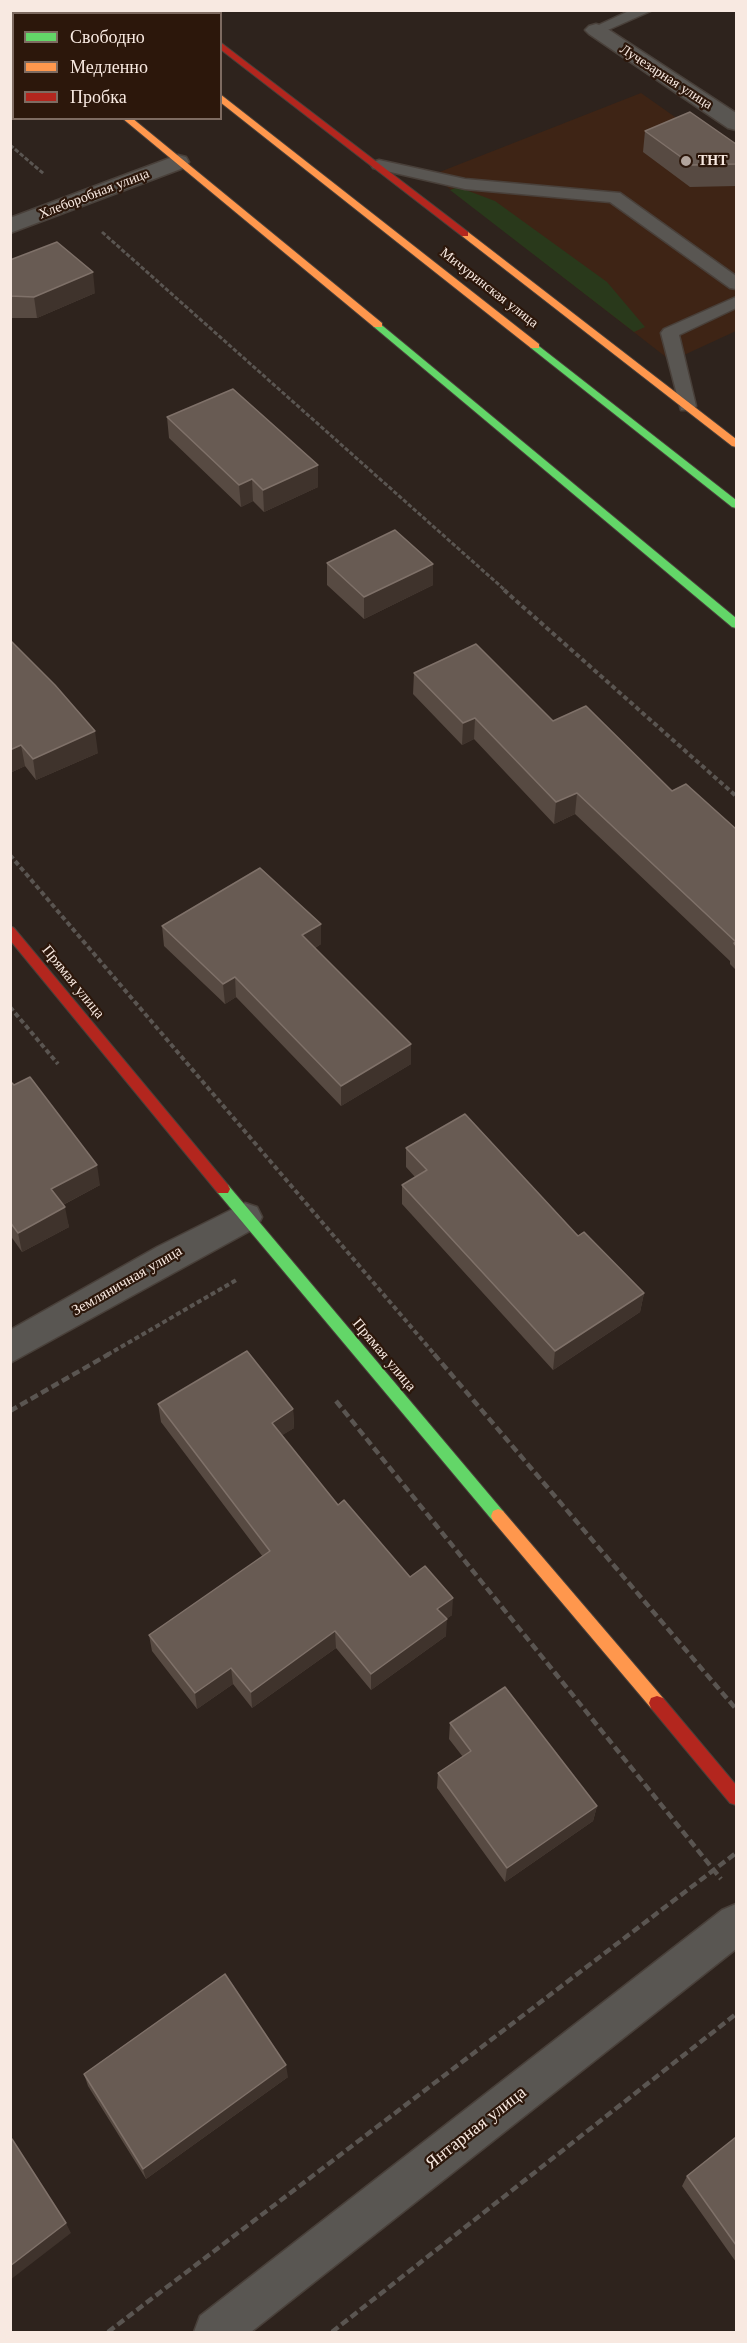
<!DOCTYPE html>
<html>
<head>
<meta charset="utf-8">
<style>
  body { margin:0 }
  #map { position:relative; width:747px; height:2343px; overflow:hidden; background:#2e231d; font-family:"Libre Baskerville",serif }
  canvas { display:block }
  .frame { position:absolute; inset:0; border:12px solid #f8e9e1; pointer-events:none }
  .legend { position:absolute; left:12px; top:12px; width:210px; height:108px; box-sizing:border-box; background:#2c170b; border:2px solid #7e6b61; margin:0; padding:8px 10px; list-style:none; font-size:18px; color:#f8e9e1 }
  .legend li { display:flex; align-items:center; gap:12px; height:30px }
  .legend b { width:30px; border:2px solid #7e6b61 }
</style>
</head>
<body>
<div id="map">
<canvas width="747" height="2343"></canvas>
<div class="frame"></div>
<ul class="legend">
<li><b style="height:8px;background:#63d668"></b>Свободно</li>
<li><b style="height:8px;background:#ff974d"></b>Медленно</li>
<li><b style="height:8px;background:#b3261e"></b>Пробка</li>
</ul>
</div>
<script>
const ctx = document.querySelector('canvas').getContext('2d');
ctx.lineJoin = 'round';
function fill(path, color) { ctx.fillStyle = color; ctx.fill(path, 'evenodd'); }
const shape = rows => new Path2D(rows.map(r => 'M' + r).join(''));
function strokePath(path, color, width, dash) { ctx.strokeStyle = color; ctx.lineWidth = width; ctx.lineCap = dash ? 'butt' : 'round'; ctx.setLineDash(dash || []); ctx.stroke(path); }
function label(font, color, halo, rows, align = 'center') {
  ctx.font = font + ' "Libre Baskerville",serif'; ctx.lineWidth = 4.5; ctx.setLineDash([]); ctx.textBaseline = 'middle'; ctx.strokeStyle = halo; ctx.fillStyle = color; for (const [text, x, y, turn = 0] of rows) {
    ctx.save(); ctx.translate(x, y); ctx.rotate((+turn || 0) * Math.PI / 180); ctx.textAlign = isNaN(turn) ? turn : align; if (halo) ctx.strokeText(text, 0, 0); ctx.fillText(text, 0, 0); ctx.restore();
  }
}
const built = shape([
  [641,93,736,160,736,331,671,361,432,175]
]);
const green = shape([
  [458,187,495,201,607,282,645,327,634,332,450,190]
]);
const pathFar2 = shape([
  [47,10,51,14],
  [10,145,44,174],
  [102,232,506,591]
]);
const pathFar1 = shape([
  [504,590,736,796],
  [10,855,435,1355],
  [10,1007,58,1064],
  [107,1355,238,1279]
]);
const path = shape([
  [434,1354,736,1709],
  [336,1401,721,1879],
  [10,1411,109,1354],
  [108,2332,736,1853],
  [332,2332,736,2014]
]);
const lane = shape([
  [631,10,653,10,601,33,591,33,588,30,631,10],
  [379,160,465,179,620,193,736,276,736,289,730,288,610,202,465,189,373,168,371,165,373,162,379,160],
  [736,297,736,308,679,335,696,406,693,410,681,410,661,333,664,329,736,297]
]);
const street = shape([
  [10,18,14,19,14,33,10,32,10,18],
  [596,24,603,26,736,113,736,130,728,128,589,34,585,30,589,26,596,24],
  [178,155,186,157,189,162,186,167,10,233,10,218,178,155],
  [245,1203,257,1207,262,1217,257,1227,10,1363,10,1330,157,1247,245,1203],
  [736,1904,736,1949,251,2332,194,2332,200,2316,722,1910,736,1904]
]);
const fast = shape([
  [107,10,116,10,119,14,110,14,107,10],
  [378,322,736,618,736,628,732,627,374,327,373,325,378,322],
  [535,343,736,500,736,508,732,507,531,348,530,346,535,343],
  [223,1183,228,1185,503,1511,505,1516,503,1521,498,1523,493,1521,218,1193,216,1189,218,1185,223,1183]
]);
const slow = shape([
  [220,94,539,344,539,348,531,348,220,102,220,94],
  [122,118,132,118,382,323,382,327,374,327,122,118],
  [462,232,468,232,736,439,736,447,732,446,462,236,462,232],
  [498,1509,503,1511,663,1698,665,1703,663,1708,657,1710,651,1708,493,1521,491,1516,493,1511,498,1509]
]);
const jam = shape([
  [172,10,181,10,184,14,175,14,172,10],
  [220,42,468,232,468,236,462,236,220,49,220,42],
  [10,926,14,928,228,1185,230,1189,228,1193,218,1193,10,940,10,926],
  [657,1696,663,1698,736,1785,736,1805,730,1803,651,1708,649,1703,651,1698,657,1696]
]);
const wall = shape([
  [645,131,736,144,736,186,690,187,643,152],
  [10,260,95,293,37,318,10,318],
  [167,417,318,487,264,512,253,501,241,507,169,438],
  [327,563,433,564,433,585,364,619,327,585],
  [10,640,98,753,36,780,25,766,12,772,10,770],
  [414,673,553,721,736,829,736,970,730,964,730,961,575,814,554,824,474,739,462,745,413,694],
  [162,926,321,944,315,948,411,1044,411,1064,341,1106,236,997,225,1004,164,946],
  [10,1081,100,1185,63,1205,69,1227,22,1252,10,1235],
  [406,1148,578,1236,644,1293,640,1312,553,1370,402,1204,402,1185,415,1177,406,1167],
  [158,1404,293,1409,294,1428,282,1435,338,1505,410,1577,452,1615,446,1619,446,1636,371,1690,336,1648,252,1708,233,1684,197,1709,152,1651,149,1635,263,1557,161,1422],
  [450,1723,597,1806,593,1821,505,1882,437,1788,438,1773,463,1757,449,1739],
  [84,2074,288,2077,146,2179,88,2086],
  [736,2137,736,2262,682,2186,687,2176]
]);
const shadedWall = shape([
  [93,272,95,293,37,318,34,297],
  [318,465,318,487,264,512,263,490],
  [252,479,253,501,241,507,239,485],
  [433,564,433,585,364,619,364,597],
  [475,718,474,739,462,745,463,723],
  [95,731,98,753,36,780,33,759],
  [21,745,25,766,12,772,10,761,10,750],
  [577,793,575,814,554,824,556,802],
  [321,924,321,944,303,955,302,935],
  [235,977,236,997,225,1004,223,984],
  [411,1044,411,1064,341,1106,341,1086],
  [97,1165,100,1185,55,1209,51,1189],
  [65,1207,69,1227,22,1252,18,1233],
  [644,1293,640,1312,553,1370,555,1351],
  [293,1409,294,1428,273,1441,272,1423],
  [453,1598,452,1615,436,1626,437,1609],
  [447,1619,446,1636,371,1690,371,1674],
  [335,1631,336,1648,252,1708,251,1692],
  [231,1668,233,1684,197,1709,195,1693],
  [597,1806,593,1821,505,1882,507,1868],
  [286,2065,288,2077,146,2179,143,2169],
  [66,2223,71,2233,10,2280,10,2266]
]);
const building = shape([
  [690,112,736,144,736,164,692,165,645,131,690,112],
  [57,242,93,272,34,297,10,296,10,260,57,242],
  [233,389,318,465,263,490,252,479,239,485,167,417,233,389],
  [395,530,433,564,364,597,327,563,395,530],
  [10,640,55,685,95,731,33,759,21,745,10,750,10,640],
  [476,644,553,721,586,706,672,791,686,784,736,829,736,946,734,943,736,942,577,793,556,802,475,718,463,723,414,673,476,644],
  [260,868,321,924,302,935,411,1044,341,1086,235,977,223,984,162,926,260,868],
  [30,1077,97,1165,51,1189,65,1207,18,1233,10,1222,10,1081,14,1085,30,1077],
  [465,1114,578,1236,584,1232,644,1293,555,1351,402,1185,427,1170,406,1148,465,1114],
  [247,1351,293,1409,272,1423,338,1505,344,1500,410,1577,425,1566,453,1598,437,1609,447,1619,371,1674,335,1631,251,1692,231,1668,195,1693,149,1635,270,1551,158,1404,247,1351],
  [505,1687,597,1806,507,1868,438,1773,471,1751,450,1723,505,1687],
  [225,1974,286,2065,143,2169,84,2074,225,1974],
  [736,2137,736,2245,687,2176,736,2137],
  [12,2139,66,2223,10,2266,10,2141,12,2139]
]);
const markers = [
  [686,161,6,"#b1a49c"]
];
const farStreetnames = [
  ["Лучезарная улица",666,77,33],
  ["Хлеборобная улица",94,194,-21],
  ["Мичуринская улица",489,288,38]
];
const farPoinames = [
  ["ТНТ",698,161]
];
const streetNames = [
  ["Прямая улица",73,982,51],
  ["Земляничная улица",127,1281,-30],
  ["Прямая улица",384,1355,50]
];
const nearStreetnames = [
  ["Янтарная улица",476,2128,-38]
];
fill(built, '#3e2415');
fill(green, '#29391b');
strokePath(lane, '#49403a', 3);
strokePath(street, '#49403a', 3);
strokePath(fast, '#49403a', 2);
strokePath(slow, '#49403a', 2);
strokePath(jam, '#49403a', 2);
strokePath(pathFar2, '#5a5551', 3, [4.5, 2]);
strokePath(pathFar1, '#5a5551', 4, [5, 3]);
strokePath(path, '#5a5551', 4.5, [8, 4]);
fill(lane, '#595652');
fill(street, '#595652');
fill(fast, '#63d668');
fill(slow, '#ff974d');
fill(jam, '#b3261e');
fill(wall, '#574a42');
fill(shadedWall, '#3f332c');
fill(building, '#685b53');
strokePath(building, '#7f7169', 1.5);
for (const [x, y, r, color] of markers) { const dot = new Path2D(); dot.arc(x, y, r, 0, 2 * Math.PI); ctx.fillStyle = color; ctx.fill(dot); strokePath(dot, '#2c170b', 2); }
label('14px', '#f8e9e1', '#2c170b', farStreetnames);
label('bold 14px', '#f8e9e1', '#2c170b', farPoinames, 'left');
label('15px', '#f8e9e1', '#2c170b', streetNames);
label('18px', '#f8e9e1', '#2c170b', nearStreetnames);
</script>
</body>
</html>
